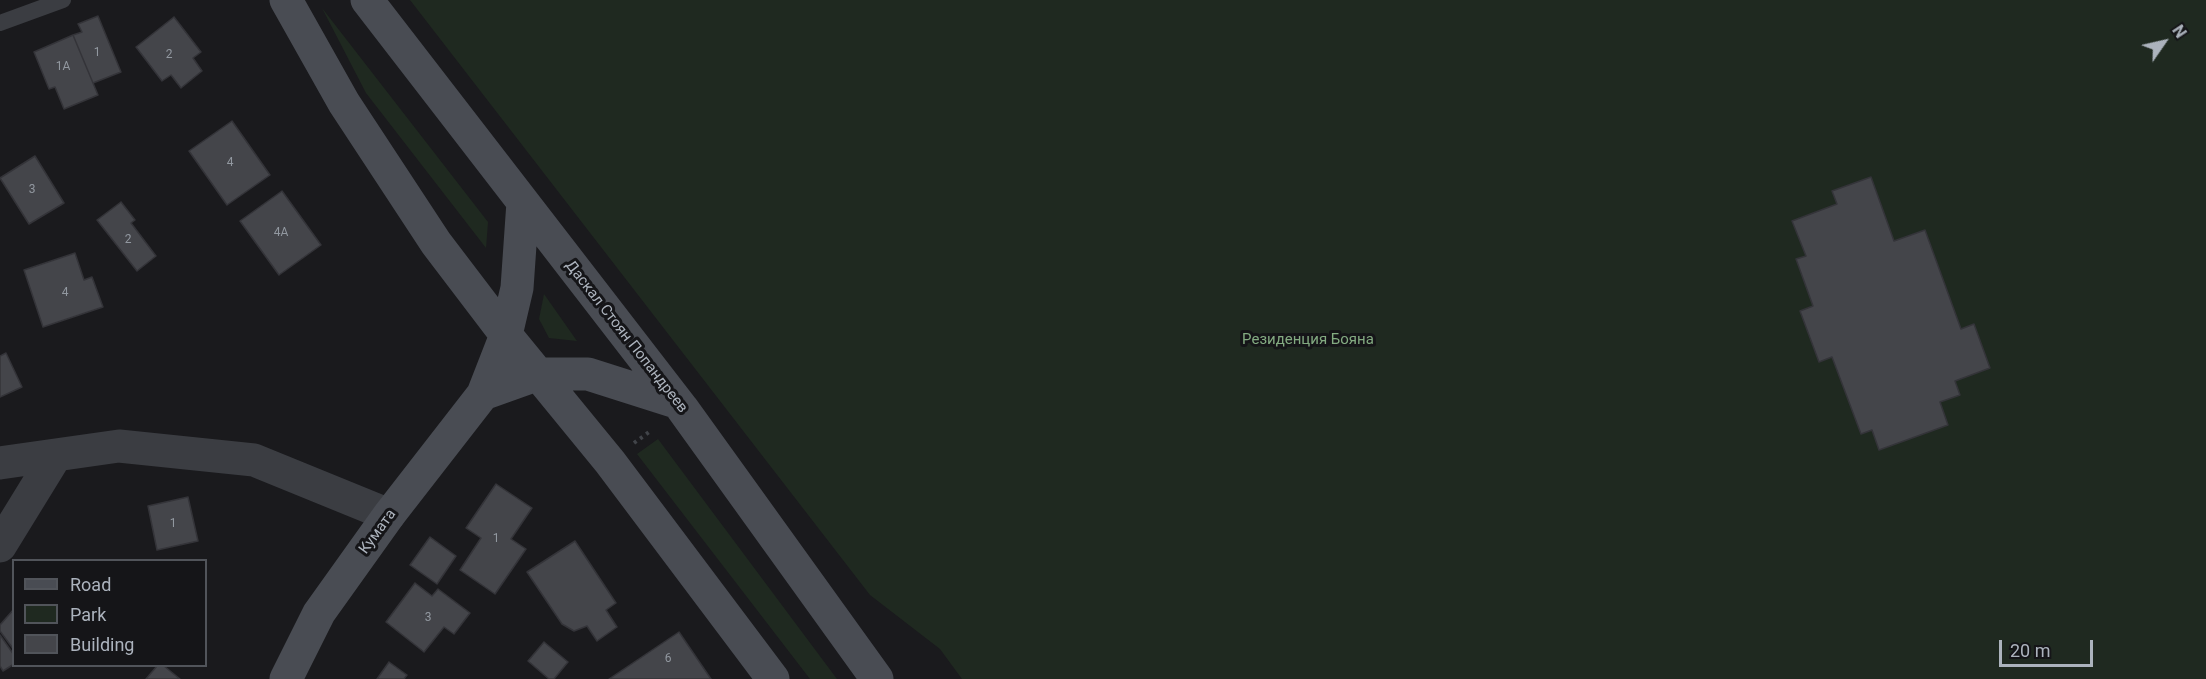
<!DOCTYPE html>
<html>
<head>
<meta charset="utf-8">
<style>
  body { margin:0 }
  #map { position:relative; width:2206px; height:679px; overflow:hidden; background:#1a1a1d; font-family:Roboto,sans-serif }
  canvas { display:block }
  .legend { position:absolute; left:12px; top:559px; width:195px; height:108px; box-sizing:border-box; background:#151518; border:2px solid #51545a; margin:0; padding:8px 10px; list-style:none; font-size:18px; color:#acb3bd }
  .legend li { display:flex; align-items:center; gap:12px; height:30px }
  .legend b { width:30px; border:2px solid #51545a }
  .north { position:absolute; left:2134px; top:12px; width:60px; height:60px; -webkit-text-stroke:4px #151518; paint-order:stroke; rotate:56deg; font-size:16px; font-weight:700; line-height:24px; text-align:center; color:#acb3bd }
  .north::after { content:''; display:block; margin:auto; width:21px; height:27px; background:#acb3bd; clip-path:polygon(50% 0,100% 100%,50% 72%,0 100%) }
  .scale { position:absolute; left:1999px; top:640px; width:94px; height:27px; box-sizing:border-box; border:3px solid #acb3bd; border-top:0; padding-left:8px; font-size:18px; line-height:21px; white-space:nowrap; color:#acb3bd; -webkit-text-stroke:4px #151518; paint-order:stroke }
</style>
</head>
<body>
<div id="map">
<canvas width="2206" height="679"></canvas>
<ul class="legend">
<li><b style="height:8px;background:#494c53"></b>Road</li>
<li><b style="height:16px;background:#1f2920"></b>Park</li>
<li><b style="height:16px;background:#44454a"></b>Building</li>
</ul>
<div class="north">N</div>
<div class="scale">20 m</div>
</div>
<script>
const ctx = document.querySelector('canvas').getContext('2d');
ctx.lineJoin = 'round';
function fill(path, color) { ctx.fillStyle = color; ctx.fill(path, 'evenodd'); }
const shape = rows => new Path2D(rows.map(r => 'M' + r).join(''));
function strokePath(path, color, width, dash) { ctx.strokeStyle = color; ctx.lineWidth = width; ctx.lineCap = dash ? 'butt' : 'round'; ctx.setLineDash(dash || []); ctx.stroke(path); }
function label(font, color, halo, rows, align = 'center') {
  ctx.font = font + ' Roboto,sans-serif'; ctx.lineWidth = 6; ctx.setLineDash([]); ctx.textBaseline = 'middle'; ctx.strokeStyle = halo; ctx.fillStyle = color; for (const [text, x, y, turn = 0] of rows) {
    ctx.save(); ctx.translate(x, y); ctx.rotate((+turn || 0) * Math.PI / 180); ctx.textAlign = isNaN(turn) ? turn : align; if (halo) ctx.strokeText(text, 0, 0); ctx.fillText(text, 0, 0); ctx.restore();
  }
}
const green = shape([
  [410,0,2206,0,2206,679,962,679,940,649,870,595],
  [322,8,488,222,486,248,366,93],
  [544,294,577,341,549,338,539,319],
  [658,439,837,679,810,679,637,454]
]);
const building = shape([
  [98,16,121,72,93,83,73,35,82,32,78,24,98,16],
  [174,17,201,52,193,58,202,71,181,88,171,75,162,81,136,47,174,17],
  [73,35,98,95,64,109,55,87,49,89,34,52,73,35],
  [232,121,270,175,227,205,189,151,232,121],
  [35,156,64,203,29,224,0,178,35,156],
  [1871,177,1894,241,1925,230,1961,329,1974,324,1990,368,1955,381,1960,395,1940,402,1948,425,1879,450,1872,430,1861,434,1832,357,1819,362,1800,311,1813,306,1796,259,1806,256,1792,221,1837,204,1832,191,1871,177],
  [282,191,321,245,279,275,240,221,282,191],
  [121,202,135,220,131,223,156,256,137,271,97,220,121,202],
  [75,253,84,280,92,277,103,307,43,327,24,270,75,253],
  [6,353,22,387,0,397,0,356,6,353],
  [496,484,532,508,511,539,526,549,495,594,460,570,481,538,466,528,496,484],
  [188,497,198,541,157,550,148,506,188,497],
  [430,537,456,556,437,584,410,565,430,537],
  [575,541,616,603,606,610,617,627,597,641,587,626,574,631,562,624,527,572,575,541],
  [415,583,432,596,438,589,470,613,454,634,444,627,424,652,386,622,415,583],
  [14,609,14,650,0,631,0,625,14,609],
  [679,632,711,679,609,679,679,632],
  [0,635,14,655,14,664,3,671,0,666,0,635],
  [544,642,568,662,554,679,549,679,528,661,544,642],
  [389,662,407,675,404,679,377,679,389,662],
  [157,666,164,666,180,679,146,679,157,666]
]);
const path = shape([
  [634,443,652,430]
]);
const lane = shape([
  [0,23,63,0]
]);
const street = shape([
  [0,463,119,446,254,460,389,515],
  [0,546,56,455]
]);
const secondary = shape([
  [286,0,344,103,436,243,506,335,610,462,773,679],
  [367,0,682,408,877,679],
  [483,394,539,374,588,374,676,402],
  [286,679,319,613,389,515,483,394,506,335,517,288,523,202]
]);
const numberNames = [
  ["1",97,53],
  ["2",169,55],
  ["1А",63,67],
  ["4",230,163],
  ["3",32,190],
  ["4A",281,233],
  ["2",128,240],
  ["4",65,293],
  ["1",173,524],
  ["1",496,539],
  ["3",428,618],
  ["6",668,659]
];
const streetNames = [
  ["Даскал Стоян Попандреев",626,337,52],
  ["Кумата",378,532,-54]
];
const parkNames = [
  ["Резиденция Бояна",1308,340]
];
fill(green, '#1f2920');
fill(building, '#44454a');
strokePath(building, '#343439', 1.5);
strokePath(path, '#414449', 4, [3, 4.5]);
strokePath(lane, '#3b3d42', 16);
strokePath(street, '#3b3d42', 33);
strokePath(secondary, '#494c53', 33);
label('12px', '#9298a0', null, numberNames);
label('15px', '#acb3bd', '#151518', streetNames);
label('15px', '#83aa81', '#151518', parkNames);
</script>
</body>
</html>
